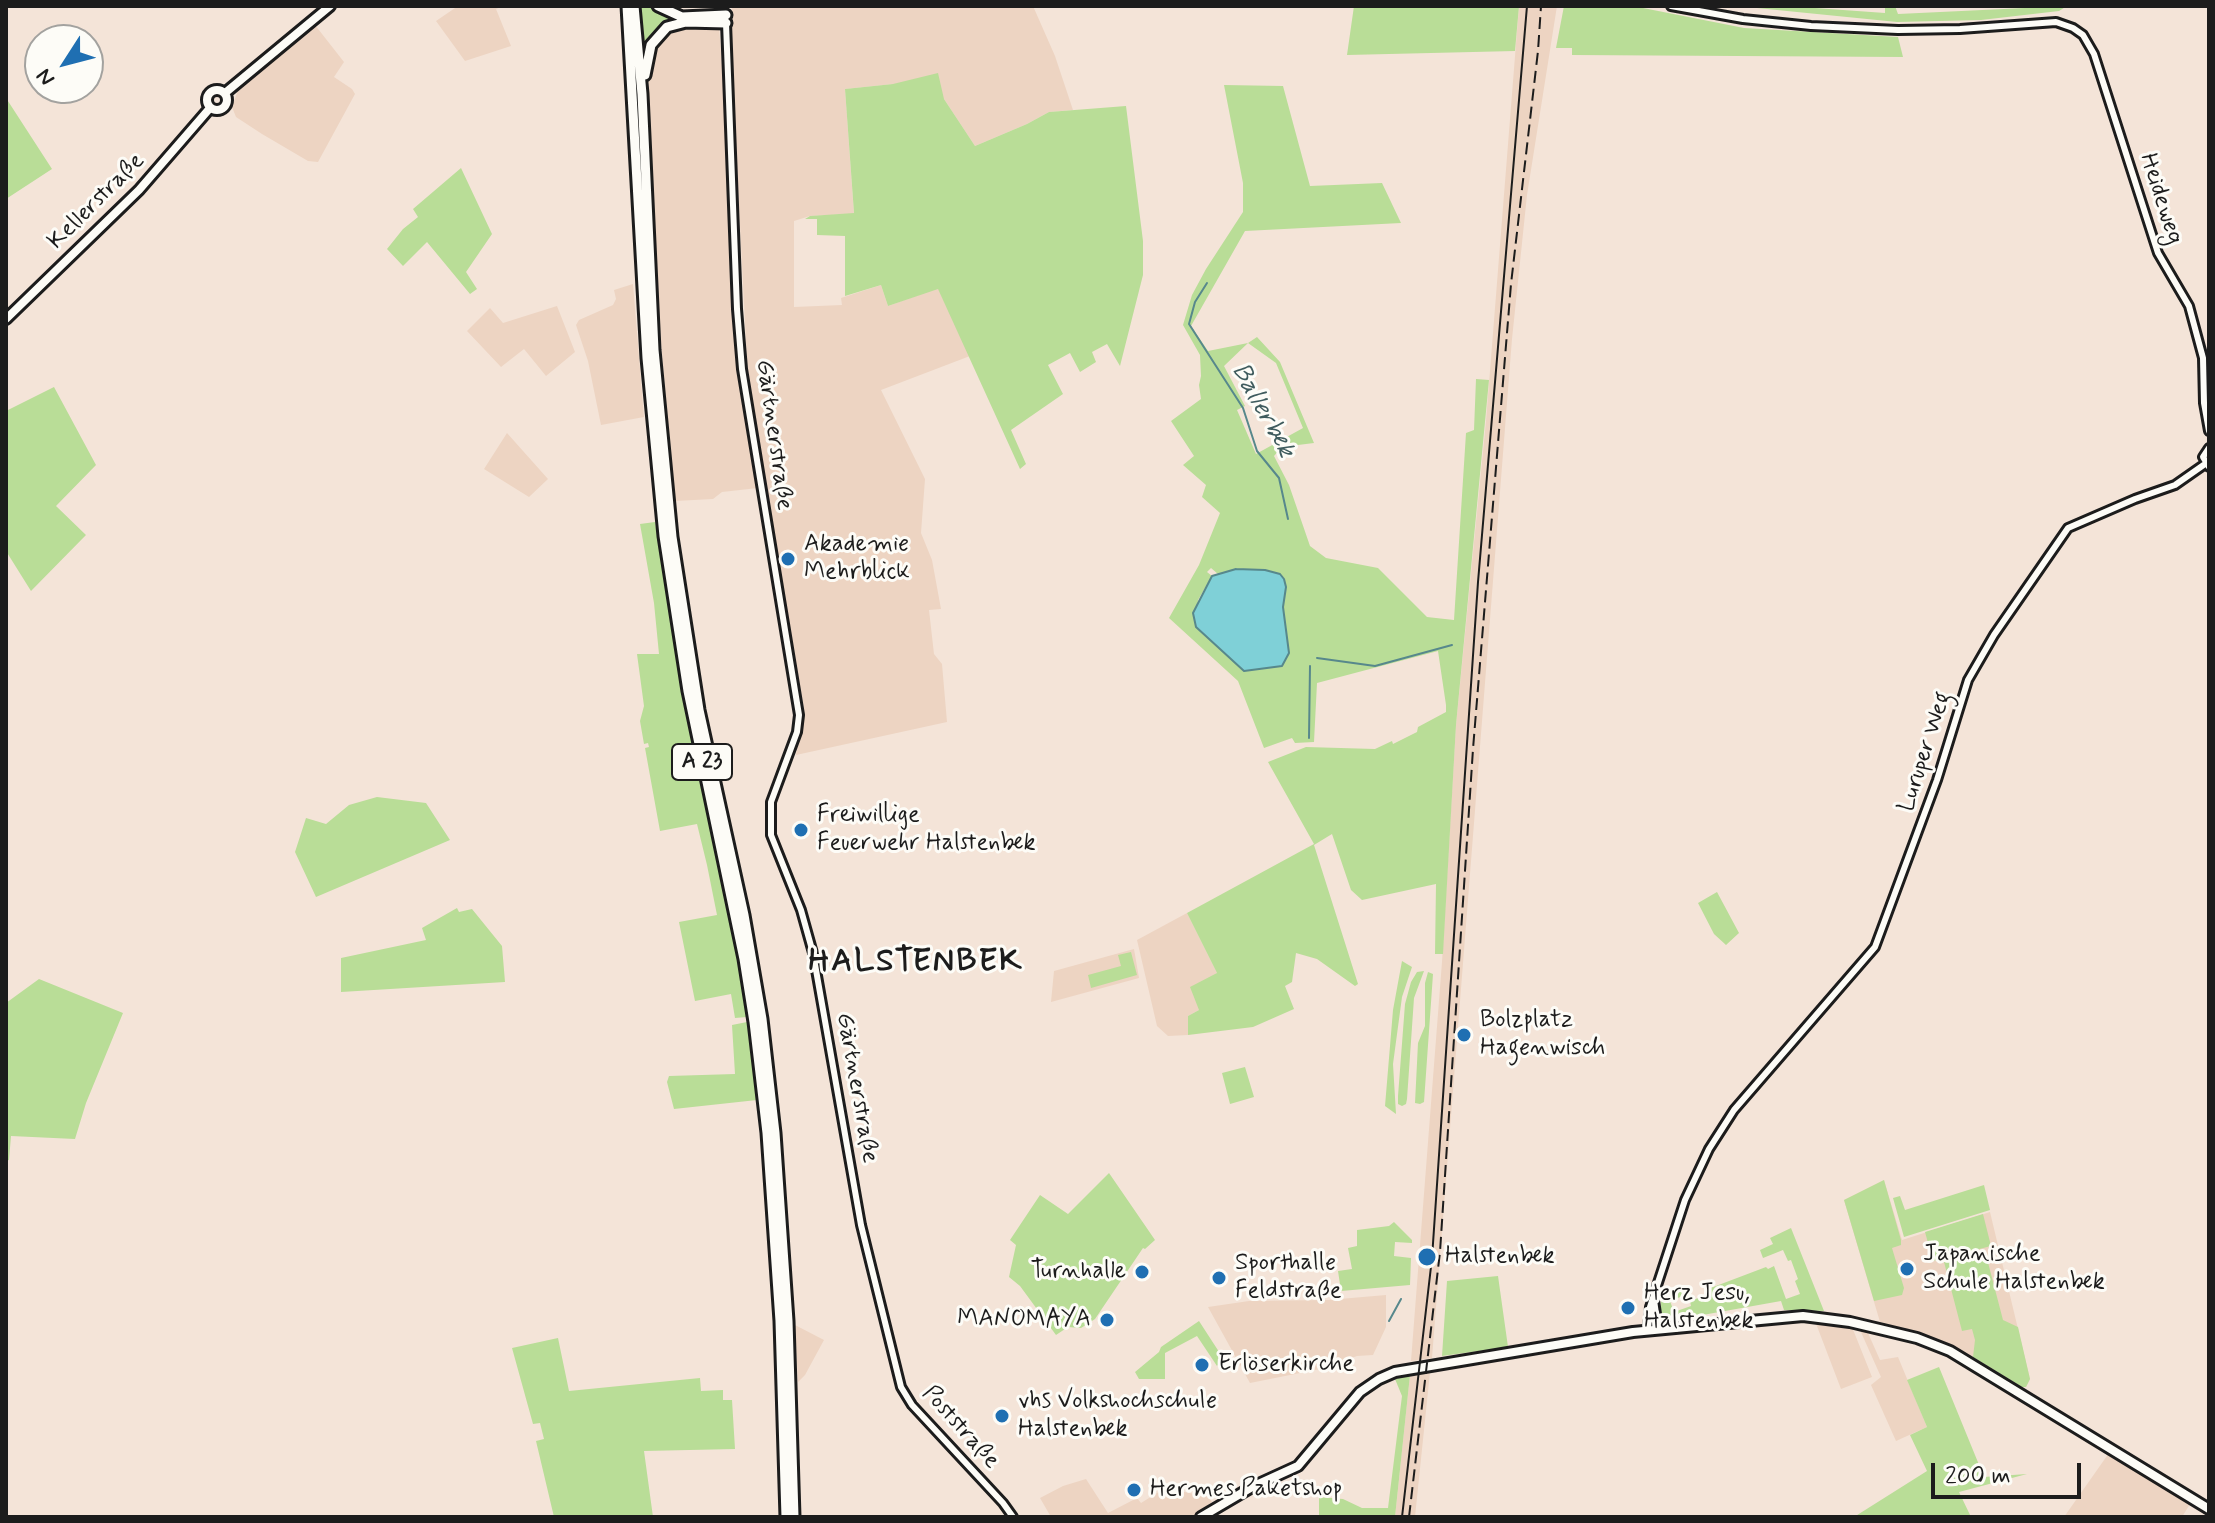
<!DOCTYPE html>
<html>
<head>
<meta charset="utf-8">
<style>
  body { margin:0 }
  #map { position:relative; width:2215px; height:1523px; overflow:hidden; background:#f4e4d8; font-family:Mynerve,sans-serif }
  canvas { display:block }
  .frame { position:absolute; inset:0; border:8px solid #1c1c1c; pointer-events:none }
  .north { position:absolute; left:24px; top:24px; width:80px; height:80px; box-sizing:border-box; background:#fdfcf7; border:2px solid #a3a29f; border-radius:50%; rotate:234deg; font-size:22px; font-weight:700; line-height:32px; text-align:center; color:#1c1c1c }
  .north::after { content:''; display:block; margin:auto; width:28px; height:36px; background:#1f6fb2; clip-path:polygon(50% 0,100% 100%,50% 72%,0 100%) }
  .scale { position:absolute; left:1931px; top:1463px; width:150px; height:36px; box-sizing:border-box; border:4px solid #1c1c1c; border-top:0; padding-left:10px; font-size:24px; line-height:28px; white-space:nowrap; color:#1c1c1c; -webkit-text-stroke:6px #fdfcf7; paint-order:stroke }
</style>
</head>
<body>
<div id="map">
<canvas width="2215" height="1523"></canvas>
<div class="frame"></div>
<div class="north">N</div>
<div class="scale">200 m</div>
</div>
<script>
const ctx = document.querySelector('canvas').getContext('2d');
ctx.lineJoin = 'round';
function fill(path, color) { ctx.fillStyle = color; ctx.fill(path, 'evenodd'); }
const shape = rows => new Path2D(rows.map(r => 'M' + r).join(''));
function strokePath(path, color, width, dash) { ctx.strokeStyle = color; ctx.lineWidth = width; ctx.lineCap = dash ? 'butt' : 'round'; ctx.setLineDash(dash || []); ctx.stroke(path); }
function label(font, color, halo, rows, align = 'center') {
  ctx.font = font + ' Mynerve,sans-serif'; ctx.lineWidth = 6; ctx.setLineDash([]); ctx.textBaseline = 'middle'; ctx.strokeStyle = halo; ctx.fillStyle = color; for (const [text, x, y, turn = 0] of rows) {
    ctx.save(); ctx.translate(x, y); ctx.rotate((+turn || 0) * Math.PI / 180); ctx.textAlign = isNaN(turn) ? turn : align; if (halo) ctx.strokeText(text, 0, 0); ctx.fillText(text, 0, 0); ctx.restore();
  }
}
const built = shape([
  [458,6,503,6,496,9,511,46,465,61,436,21],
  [732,6,1033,6,1055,56,1073,110,1049,112,1027,124,975,146,944,99,893,84,845,89,854,214,810,216,794,221,794,307,842,305,841,298,881,285,888,306,938,288,970,356,881,390,925,479,921,533,932,560,941,609,929,610,934,654,942,664,947,722,796,755,804,707,765,512,747,362,732,69],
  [1519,6,1557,6,1527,195,1512,339,1432,1358,1411,1361,1442,962,1456,725,1486,421],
  [315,25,344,62,334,77,352,89,355,94,318,162,308,161,262,134,236,117,232,107,238,90,265,64],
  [687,25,719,27,731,181,730,230,734,321,747,424,758,488,722,492,713,499,675,501,660,330,648,80,654,46,665,33],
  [633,284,644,417,601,425,588,361,576,325,579,320,613,305,616,299,614,290],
  [557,306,575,352,546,376,524,349,501,367,467,331,490,308,503,323],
  [507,433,548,479,529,497,484,469],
  [1187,913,1217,973,1199,1010,1188,1016,1188,1035,1168,1036,1157,1026,1137,940],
  [1134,949,1139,978,1051,1002,1054,971],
  [1884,1180,1902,1240,1990,1212,2030,1379,2026,1387,2022,1387,1973,1357,1928,1337,1880,1322,1844,1200],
  [1386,1295,1386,1327,1373,1355,1357,1356,1320,1369,1250,1383,1208,1307,1249,1301,1328,1300],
  [1815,1321,1852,1327,1872,1377,1841,1389],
  [795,1325,824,1340,805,1375,798,1382],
  [1860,1330,1868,1333,1880,1360,1898,1357,1927,1427,1896,1441,1871,1385,1881,1377],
  [1430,1372,1415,1517,1395,1517,1410,1375],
  [2109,1453,2190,1504,2182,1517,2064,1517],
  [1086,1479,1108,1513,1137,1498,1141,1503,1165,1488,1209,1497,1212,1502,1192,1517,1051,1517,1040,1498,1063,1486]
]);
const green = shape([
  [640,6,654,6,687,19,673,23,645,53],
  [1354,6,1519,6,1515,51,1347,55],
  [1564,6,1633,6,1744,28,1898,37,1903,57,1572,55,1572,48,1556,48],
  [1737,6,1787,6,1885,13,1885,6,1895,6,1898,14,2067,6,2059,11,1981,20,1897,22],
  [938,73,944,99,975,146,1027,124,1049,112,1126,106,1143,241,1143,275,1120,366,1107,344,1092,352,1096,362,1080,372,1070,353,1048,365,1063,394,1011,430,1026,464,1020,469,938,289,888,306,881,285,845,296,845,236,817,235,817,219,805,219,810,216,854,213,845,89,893,84],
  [1224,85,1283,86,1310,186,1382,183,1401,223,1245,231,1191,326,1208,351,1248,343,1257,337,1280,362,1314,443,1282,447,1274,456,1289,485,1310,546,1326,558,1378,568,1427,617,1454,620,1466,433,1474,430,1476,379,1489,380,1456,725,1443,954,1435,954,1436,884,1362,900,1351,890,1332,834,1314,845,1358,984,1355,986,1317,959,1296,953,1292,982,1285,986,1294,1009,1253,1027,1188,1035,1188,1016,1199,1010,1190,987,1217,973,1187,913,1314,844,1268,762,1306,747,1375,749,1392,741,1393,744,1417,732,1418,727,1446,712,1446,705,1438,651,1317,683,1314,742,1295,743,1292,738,1264,748,1238,681,1169,618,1199,565,1220,513,1202,497,1206,485,1183,465,1194,456,1171,421,1201,399,1199,385,1201,376,1200,355,1183,325,1192,295,1206,269,1243,212,1243,183],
  [1248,343,1276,363,1303,428,1256,454,1237,410,1245,406,1224,366],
  [1211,568,1218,574,1235,569,1265,570,1280,574,1284,578,1286,587,1283,607,1289,653,1244,671,1196,627,1198,600,1212,576,1207,572],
  [6,98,52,169,6,199],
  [461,168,492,234,466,272,477,289,470,294,427,242,403,266,387,249,403,229,418,217,413,209],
  [54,387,96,465,56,506,86,535,31,591,6,551,6,411],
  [655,522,680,682,728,903,747,1017,735,1018,731,994,695,1001,679,922,717,915,707,865,697,824,660,831,645,748,649,747,648,743,644,744,640,721,644,706,637,654,659,654,654,603,640,524],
  [377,797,426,803,450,840,316,897,295,852,306,818,326,824,349,805],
  [1717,892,1739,933,1726,945,1714,934,1698,903],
  [457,908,459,912,472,909,502,946,505,982,341,992,341,958,426,940,422,928],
  [1131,952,1137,975,1091,988,1088,975,1121,966,1118,955],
  [1402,961,1412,967,1402,997,1393,1064,1396,1114,1385,1106,1393,1010],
  [1424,971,1414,998,1407,1099,1406,1104,1402,1106,1398,1104,1398,1096,1405,1004,1411,982,1417,972],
  [1428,972,1433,974,1424,1102,1420,1104,1415,1103,1418,1043,1425,1026,1425,983],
  [39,979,123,1013,86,1103,75,1139,11,1136,9,1160,6,1161,6,1003],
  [747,1022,757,1100,674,1109,667,1082,669,1076,735,1074,732,1025],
  [1245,1067,1254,1097,1230,1104,1222,1073],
  [1109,1173,1155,1240,1145,1249,1143,1248,1095,1319,1081,1328,1068,1327,1056,1335,1020,1286,1009,1277,1016,1245,1010,1240,1040,1195,1068,1214],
  [1884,1180,1901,1240,1901,1245,1892,1248,1904,1288,1902,1295,1874,1301,1844,1200],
  [1984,1185,1990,1210,1904,1237,1893,1198,1900,1196,1905,1210],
  [1983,1214,1991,1246,1933,1261,1925,1232],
  [1394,1222,1412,1240,1412,1243,1395,1242,1394,1256,1411,1258,1410,1285,1341,1291,1338,1271,1352,1269,1348,1248,1357,1246,1357,1230,1389,1226],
  [1791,1228,1824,1311,1784,1310,1781,1301,1669,1321,1664,1318,1661,1313,1661,1297,1680,1288,1683,1296,1670,1301,1674,1312,1691,1306,1690,1301,1709,1294,1708,1289,1766,1267,1768,1269,1774,1266,1786,1299,1800,1294,1795,1281,1798,1279,1791,1260,1788,1261,1783,1250,1763,1258,1760,1250,1773,1244,1770,1238],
  [1985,1251,2003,1320,2018,1327,2030,1379,2026,1387,2022,1387,1973,1357,1975,1340,1972,1329,1962,1331,1944,1262],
  [1498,1276,1508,1347,1442,1356,1447,1281],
  [1199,1321,1223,1358,1217,1366,1197,1336,1165,1353,1165,1379,1139,1379,1135,1372,1159,1352,1161,1347],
  [558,1338,569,1391,700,1378,701,1391,723,1390,723,1400,732,1400,735,1449,644,1451,653,1517,554,1517,536,1441,544,1439,540,1423,533,1424,512,1348],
  [1939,1367,1984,1477,2027,1474,1959,1492,1971,1517,1854,1517,1927,1471,1910,1435,1927,1427,1907,1380],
  [1410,1375,1395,1517,1319,1517,1319,1497,1343,1499,1362,1508,1388,1508,1402,1396,1395,1379]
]);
const water = shape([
  [1236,569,1265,570,1280,574,1284,579,1286,587,1283,607,1289,653,1282,666,1244,671,1196,627,1193,613,1212,576,1236,569]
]);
const stream = shape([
  [1207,283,1195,302,1189,324,1243,408,1257,451,1279,478,1288,519],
  [1317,658,1375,666,1452,645],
  [1309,738,1310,666],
  [1389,1321,1401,1299]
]);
const minor = shape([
  [1671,6,1743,19,1811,26,1898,30,1960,29,2056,22,2073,28,2083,35,2094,54,2158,253,2189,306,2203,358,2204,403,2209,431],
  [726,23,737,309,742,369,799,715,797,732,771,802,771,835,801,910,813,953,861,1225,901,1387,912,1405,1003,1503,1013,1517],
  [2209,448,2203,457,2209,467],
  [1654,1300,1658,1328],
  [1648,1329,1650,1307,1685,1200,1709,1149,1734,1110,1875,947,1937,780,1968,680,1994,635,2068,528,2135,499,2175,485,2205,464]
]);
const major = shape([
  '207 100a10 10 0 1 1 20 0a10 10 0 1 1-20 0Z',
  [225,93,330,6],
  [6,319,139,190,210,108],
  [1201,1517,1252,1487,1298,1466,1360,1392,1379,1379,1395,1372,1633,1332,1803,1316,1850,1322,1917,1338,1950,1351,2209,1509]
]);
const highway = shape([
  [627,6,647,358,664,536,688,691,744,959,754,1022,767,1133,780,1321,786,1517],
  [634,6,642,94,654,350,672,537,699,710,744,915,762,1019,775,1133,788,1321,794,1517],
  [658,6,682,17,726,15],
  [645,75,651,45,667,27,686,22,726,23]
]);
const tram = shape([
  [1402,1517,1432,1258,1478,582,1527,6]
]);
const rail = shape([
  [1409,1517,1440,1252,1473,749,1511,284,1538,51,1541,6]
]);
const markers = [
  [788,559,8,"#1f6fb2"],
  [801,830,8,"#1f6fb2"],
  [1464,1035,8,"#1f6fb2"],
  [1427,1257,10,"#1f6fb2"],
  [1907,1269,8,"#1f6fb2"],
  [1142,1272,8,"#1f6fb2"],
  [1219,1278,8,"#1f6fb2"],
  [1628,1308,8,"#1f6fb2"],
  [1107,1320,8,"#1f6fb2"],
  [1202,1365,8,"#1f6fb2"],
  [1002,1416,8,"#1f6fb2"],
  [1134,1490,8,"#1f6fb2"]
];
const shields = [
  [702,762,60]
];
const shieldNames = [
  ["A 23",702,762]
];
const streetNames = [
  ["Heideweg",2160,199,72],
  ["Kellerstraße",97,202,-45],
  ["Gärtnerstraße",773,435,82],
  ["Luruper Weg",1926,752,-72],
  ["Gärtnerstraße",856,1088,80],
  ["Poststraße",960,1428,48]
];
const poiNames = [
  ["Akademie",804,545],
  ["Mehrblick",804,573],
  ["Freiwillige",817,816],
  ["Feuerwehr Halstenbek",817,844],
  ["Bolzplatz",1480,1021],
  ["Hagenwisch",1480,1049],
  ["Japanische",1923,1255],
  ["Schule Halstenbek",1923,1283],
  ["Halstenbek",1445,1257],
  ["Sporthalle",1235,1264],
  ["Feldstraße",1235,1292],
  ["Turnhalle",1126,1272,"right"],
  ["Herz Jesu,",1644,1294],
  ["Halstenbek",1644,1322],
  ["MANOMAYA",1091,1320,"right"],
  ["Erlöserkirche",1218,1365],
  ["vhs Volkshochschule",1018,1402],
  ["Halstenbek",1018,1430],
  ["Hermes Paketshop",1150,1490]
];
const waterNames = [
  ["Ballerbek",1262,411,61]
];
const districtNames = [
  ["HALSTENBEK",916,963]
];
fill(built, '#edd4c2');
fill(green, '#b9dd97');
fill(water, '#7fd0d7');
strokePath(water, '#57888c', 2);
strokePath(stream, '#57888c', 2);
strokePath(minor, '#1c1c1c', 12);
strokePath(major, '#1c1c1c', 14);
strokePath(highway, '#1c1c1c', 15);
strokePath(minor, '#fdfcf7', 6);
strokePath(major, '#fdfcf7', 8);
strokePath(highway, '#fdfcf7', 9);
strokePath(tram, '#1c1c1c', 2);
strokePath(rail, '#1c1c1c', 2, [12, 6]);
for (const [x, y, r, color] of markers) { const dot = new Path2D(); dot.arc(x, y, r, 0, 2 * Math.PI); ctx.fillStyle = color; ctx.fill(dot); strokePath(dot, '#fdfcf7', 3); }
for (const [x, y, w] of shields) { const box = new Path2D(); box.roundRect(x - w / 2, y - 18, w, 36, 6); ctx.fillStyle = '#fdfcf7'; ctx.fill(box); strokePath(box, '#1c1c1c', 2); }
label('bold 22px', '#1c1c1c', null, shieldNames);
label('24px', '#1c1c1c', '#fdfcf7', streetNames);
label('24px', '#1c1c1c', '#fdfcf7', poiNames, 'left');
label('italic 26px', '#3f5b5d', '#fdfcf7', waterNames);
ctx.letterSpacing = '2px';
label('bold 32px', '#1c1c1c', '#fdfcf7', districtNames);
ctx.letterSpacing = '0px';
</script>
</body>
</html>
